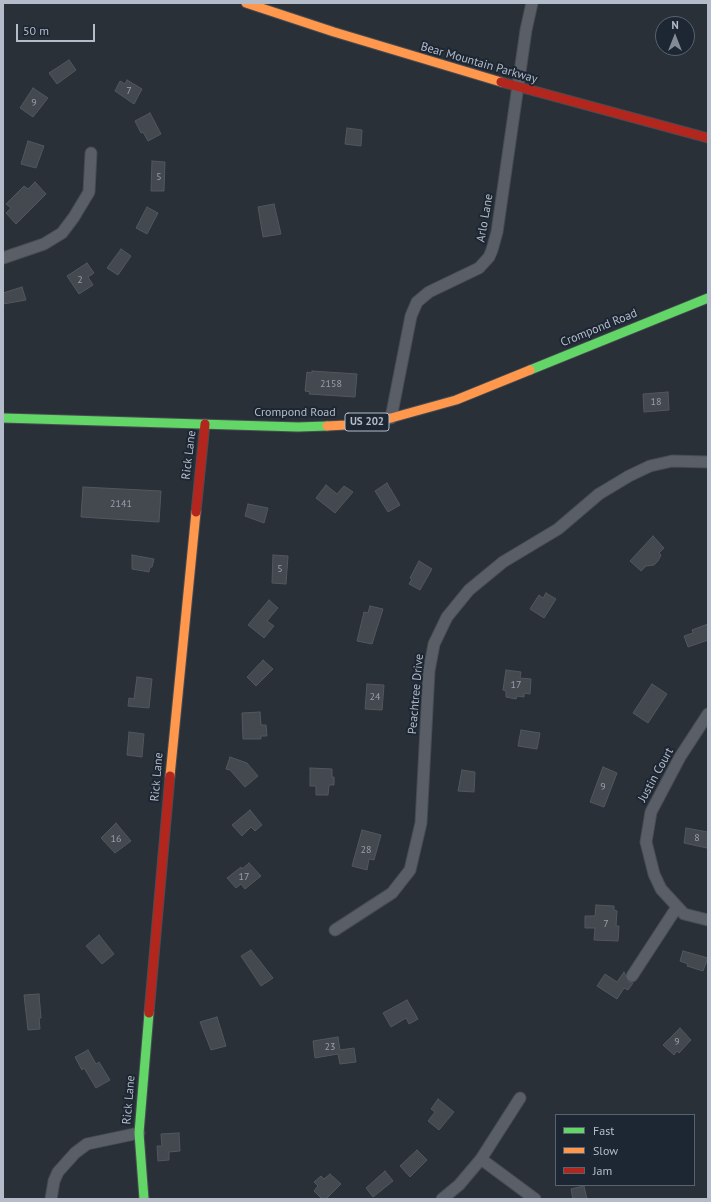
<!DOCTYPE html>
<html>
<head>
<meta charset="utf-8">
<style>
  body { margin:0 }
  #map { position:relative; width:711px; height:1202px; overflow:hidden; background:#2a3038; font-family:"PT Sans",sans-serif }
  canvas { display:block }
  .frame { position:absolute; inset:0; border:4px solid #b4bcc9; pointer-events:none }
  .legend { position:absolute; left:555px; top:1114px; width:140px; height:72px; box-sizing:border-box; background:#1d2633; border:1px solid #59626f; margin:0; padding:5px 7px; list-style:none; font-size:12px; color:#b4bcc9 }
  .legend li { display:flex; align-items:center; gap:8px; height:20px }
  .legend b { width:20px; border:1px solid #59626f }
  .north { position:absolute; left:655px; top:16px; width:40px; height:40px; box-sizing:border-box; background:#1d2633; border:1px solid #59626f; border-radius:50%; rotate:0deg; font-size:11px; font-weight:700; line-height:16px; text-align:center; color:#b4bcc9 }
  .north::after { content:''; display:block; margin:auto; width:14px; height:18px; background:#848b96; clip-path:polygon(50% 0,100% 100%,50% 72%,0 100%) }
  .scale { position:absolute; left:16px; top:24px; width:79px; height:18px; box-sizing:border-box; border:2px solid #b4bcc9; border-top:0; padding-left:5px; font-size:12px; line-height:14px; white-space:nowrap; color:#b4bcc9; -webkit-text-stroke:3px #1d2633; paint-order:stroke }
</style>
</head>
<body>
<div id="map">
<canvas width="711" height="1202"></canvas>
<div class="frame"></div>
<ul class="legend">
<li><b style="height:5px;background:#63d668"></b>Fast</li>
<li><b style="height:5px;background:#ff974d"></b>Slow</li>
<li><b style="height:5px;background:#b3261e"></b>Jam</li>
</ul>
<div class="north">N</div>
<div class="scale">50 m</div>
</div>
<script>
const ctx = document.querySelector('canvas').getContext('2d');
ctx.lineJoin = 'round';
function fill(path, color) { ctx.fillStyle = color; ctx.fill(path, 'evenodd'); }
const shape = rows => new Path2D(rows.map(r => 'M' + r).join(''));
function strokePath(path, color, width, dash) { ctx.strokeStyle = color; ctx.lineWidth = width; ctx.lineCap = dash ? 'butt' : 'round'; ctx.setLineDash(dash || []); ctx.stroke(path); }
function label(font, color, halo, rows, align = 'center') {
  ctx.font = font + ' "PT Sans",sans-serif'; ctx.lineWidth = 4; ctx.setLineDash([]); ctx.textBaseline = 'middle'; ctx.strokeStyle = halo; ctx.fillStyle = color; for (const [text, x, y, turn = 0] of rows) {
    ctx.save(); ctx.translate(x, y); ctx.rotate((+turn || 0) * Math.PI / 180); ctx.textAlign = isNaN(turn) ? turn : align; if (halo) ctx.strokeText(text, 0, 0); ctx.fillText(text, 0, 0); ctx.restore();
  }
}
const building = shape([
  [69,60,76,70,57,84,49,73,69,60],
  [127,80,142,89,134,104,115,91,120,81,125,84,127,80],
  [33,88,48,98,33,117,20,108,33,88],
  [150,113,161,134,148,141,143,132,141,133,135,121,150,113],
  [347,128,362,130,361,146,345,144,347,128],
  [28,141,44,146,36,168,21,164,28,141],
  [152,161,165,162,164,191,151,191,152,161],
  [35,182,46,194,16,224,6,213,11,208,6,204,24,186,28,189,35,182],
  [274,204,281,234,263,237,258,207,274,204],
  [147,207,158,213,147,234,136,228,147,207],
  [121,249,131,256,118,275,107,268,121,249],
  [87,263,94,273,88,277,93,285,79,294,67,276,87,263],
  [22,287,26,300,3,304,3,293,22,287],
  [312,371,357,374,355,397,309,394,310,392,305,391,307,372,312,373,312,371],
  [668,392,669,410,644,412,643,394,668,392],
  [387,483,400,505,388,512,375,491,387,483],
  [326,485,337,494,344,486,353,492,335,513,316,498,326,485],
  [83,487,161,491,159,522,81,517,83,487],
  [248,504,268,508,264,523,245,516,248,504],
  [653,536,664,548,659,553,661,555,658,561,654,565,646,566,641,571,630,561,653,536],
  [132,555,154,559,152,567,150,567,149,572,132,569,132,555],
  [273,555,288,556,286,584,272,583,273,555],
  [419,561,432,569,420,590,409,584,412,579,410,578,419,561],
  [546,593,556,599,544,618,530,609,539,595,543,598,546,593],
  [269,600,278,608,267,621,274,626,264,638,248,625,269,600],
  [370,606,383,609,372,644,357,641,364,612,368,613,370,606],
  [708,624,708,640,688,647,684,636,693,633,692,630,708,624],
  [263,660,273,669,256,686,247,677,263,660],
  [506,670,521,672,520,678,531,679,530,694,524,693,524,697,517,696,516,699,506,697,506,691,503,690,506,670],
  [137,677,152,679,149,708,128,706,129,698,134,699,137,677],
  [367,684,384,685,382,710,365,709,367,684],
  [652,684,667,694,648,723,633,713,652,684],
  [260,712,261,725,266,725,267,736,261,736,261,739,243,739,242,713,260,712],
  [521,730,540,733,537,749,518,746,521,730],
  [129,732,144,734,142,757,127,755,129,732],
  [230,757,247,763,258,776,245,787,230,770,226,769,230,757],
  [603,767,617,773,604,807,590,802,603,767],
  [310,768,332,769,332,777,334,777,334,785,329,785,328,795,316,795,316,786,310,786,310,768],
  [462,770,475,772,474,792,458,791,462,770],
  [250,810,262,825,255,831,251,827,242,836,232,825,250,810],
  [116,823,131,841,115,853,101,838,116,823],
  [686,828,708,832,707,848,684,843,686,828],
  [362,830,381,835,374,860,369,859,367,870,352,866,362,830],
  [249,863,261,876,245,889,241,884,236,888,227,878,241,867,242,869,249,863],
  [596,905,614,906,614,910,617,911,616,926,619,926,618,941,594,940,595,928,585,928,585,916,595,916,596,905],
  [99,935,114,954,102,964,86,946,99,935],
  [251,950,273,978,261,986,241,956,251,950],
  [683,951,708,958,703,971,687,966,688,964,680,961,683,951],
  [624,972,628,982,633,983,628,990,624,988,617,999,597,986,605,974,617,982,624,972],
  [39,994,41,1018,39,1018,40,1029,28,1030,24,995,39,994],
  [407,1000,418,1019,409,1024,406,1018,391,1027,383,1013,407,1000],
  [217,1017,226,1046,211,1050,200,1022,217,1017],
  [680,1028,691,1040,679,1053,677,1051,674,1055,663,1045,680,1028],
  [338,1037,340,1050,354,1048,356,1062,340,1064,338,1054,315,1058,313,1041,338,1037],
  [88,1050,96,1064,99,1062,110,1080,96,1088,84,1068,82,1070,75,1057,88,1050],
  [438,1099,454,1112,439,1130,428,1121,435,1112,431,1109,438,1099],
  [179,1133,180,1151,169,1152,169,1160,158,1161,157,1146,162,1146,161,1134,179,1133],
  [417,1150,427,1160,410,1177,400,1166,417,1150],
  [385,1171,393,1181,373,1197,366,1188,385,1171],
  [330,1174,341,1184,326,1199,322,1199,314,1191,318,1186,314,1182,321,1176,324,1179,330,1174],
  [584,1186,587,1199,573,1199,571,1189,584,1186]
]);
const street = shape([
  [3,258,44,244,62,233,74,217,89,192,91,153],
  [391,418,411,316,417,302,429,292,479,268,489,257,492,250,497,232,526,30,532,3],
  [708,714,680,757,651,812,646,842,654,874,661,889,684,914,708,920],
  [335,930,392,893,410,870,421,823,429,671,434,644,447,617,469,590,503,562,558,529,599,494,629,476,650,466,672,461,708,462],
  [632,976,677,907],
  [481,1159,535,1199],
  [51,1199,54,1181,58,1172,75,1153,87,1144,139,1133],
  [442,1199,459,1185,481,1159,520,1098]
]);
const fast = shape([
  [530,370,708,298],
  [3,418,298,427,327,426],
  [144,1199,139,1133,149,1013]
]);
const slow = shape([
  [246,3,334,32,501,82],
  [327,426,346,425,391,418,456,400,530,370],
  [170,776,196,512]
]);
const jam = shape([
  [501,82,708,138],
  [196,512,205,424],
  [149,1013,170,776]
]);
const numberNames = [
  ["7",129,91],
  ["9",34,103],
  ["5",159,177],
  ["2",80,280],
  ["2158",331,384],
  ["18",656,402],
  ["2141",121,504],
  ["5",280,569],
  ["17",516,685],
  ["24",375,697],
  ["9",603,787],
  ["8",697,838],
  ["16",116,839],
  ["28",366,850],
  ["17",244,877],
  ["7",606,924],
  ["9",677,1042],
  ["23",330,1047]
];
const shields = [
  [367,422,44]
];
const shieldNames = [
  ["US 202",367,422]
];
const streetNames = [
  ["Bear Mountain Parkway",479,63,16],
  ["Arlo Lane",485,218,-80],
  ["Crompond Road",599,328,-22],
  ["Crompond Road",295,413],
  ["Rick Lane",189,455,-83],
  ["Peachtree Drive",416,694,-85],
  ["Justin Court",656,775,-61],
  ["Rick Lane",157,777,-85],
  ["Rick Lane",129,1100,-85]
];
fill(building, '#444950');
strokePath(building, '#52575f', 1);
strokePath(street, '#484c53', 13);
strokePath(fast, '#484c53', 11);
strokePath(slow, '#484c53', 11);
strokePath(jam, '#484c53', 11);
strokePath(street, '#5a5e66', 11);
strokePath(fast, '#63d668', 9);
strokePath(slow, '#ff974d', 9);
strokePath(jam, '#b3261e', 9);
label('10px', '#989fab', null, numberNames);
for (const [x, y, w] of shields) { const box = new Path2D(); box.roundRect(x - w / 2, y - 9, w, 18, 3); ctx.fillStyle = '#1d2633'; ctx.fill(box); strokePath(box, '#b4bcc9', 1); }
label('bold 11px', '#b4bcc9', null, shieldNames);
label('12px', '#b4bcc9', '#1d2633', streetNames);
</script>
</body>
</html>
